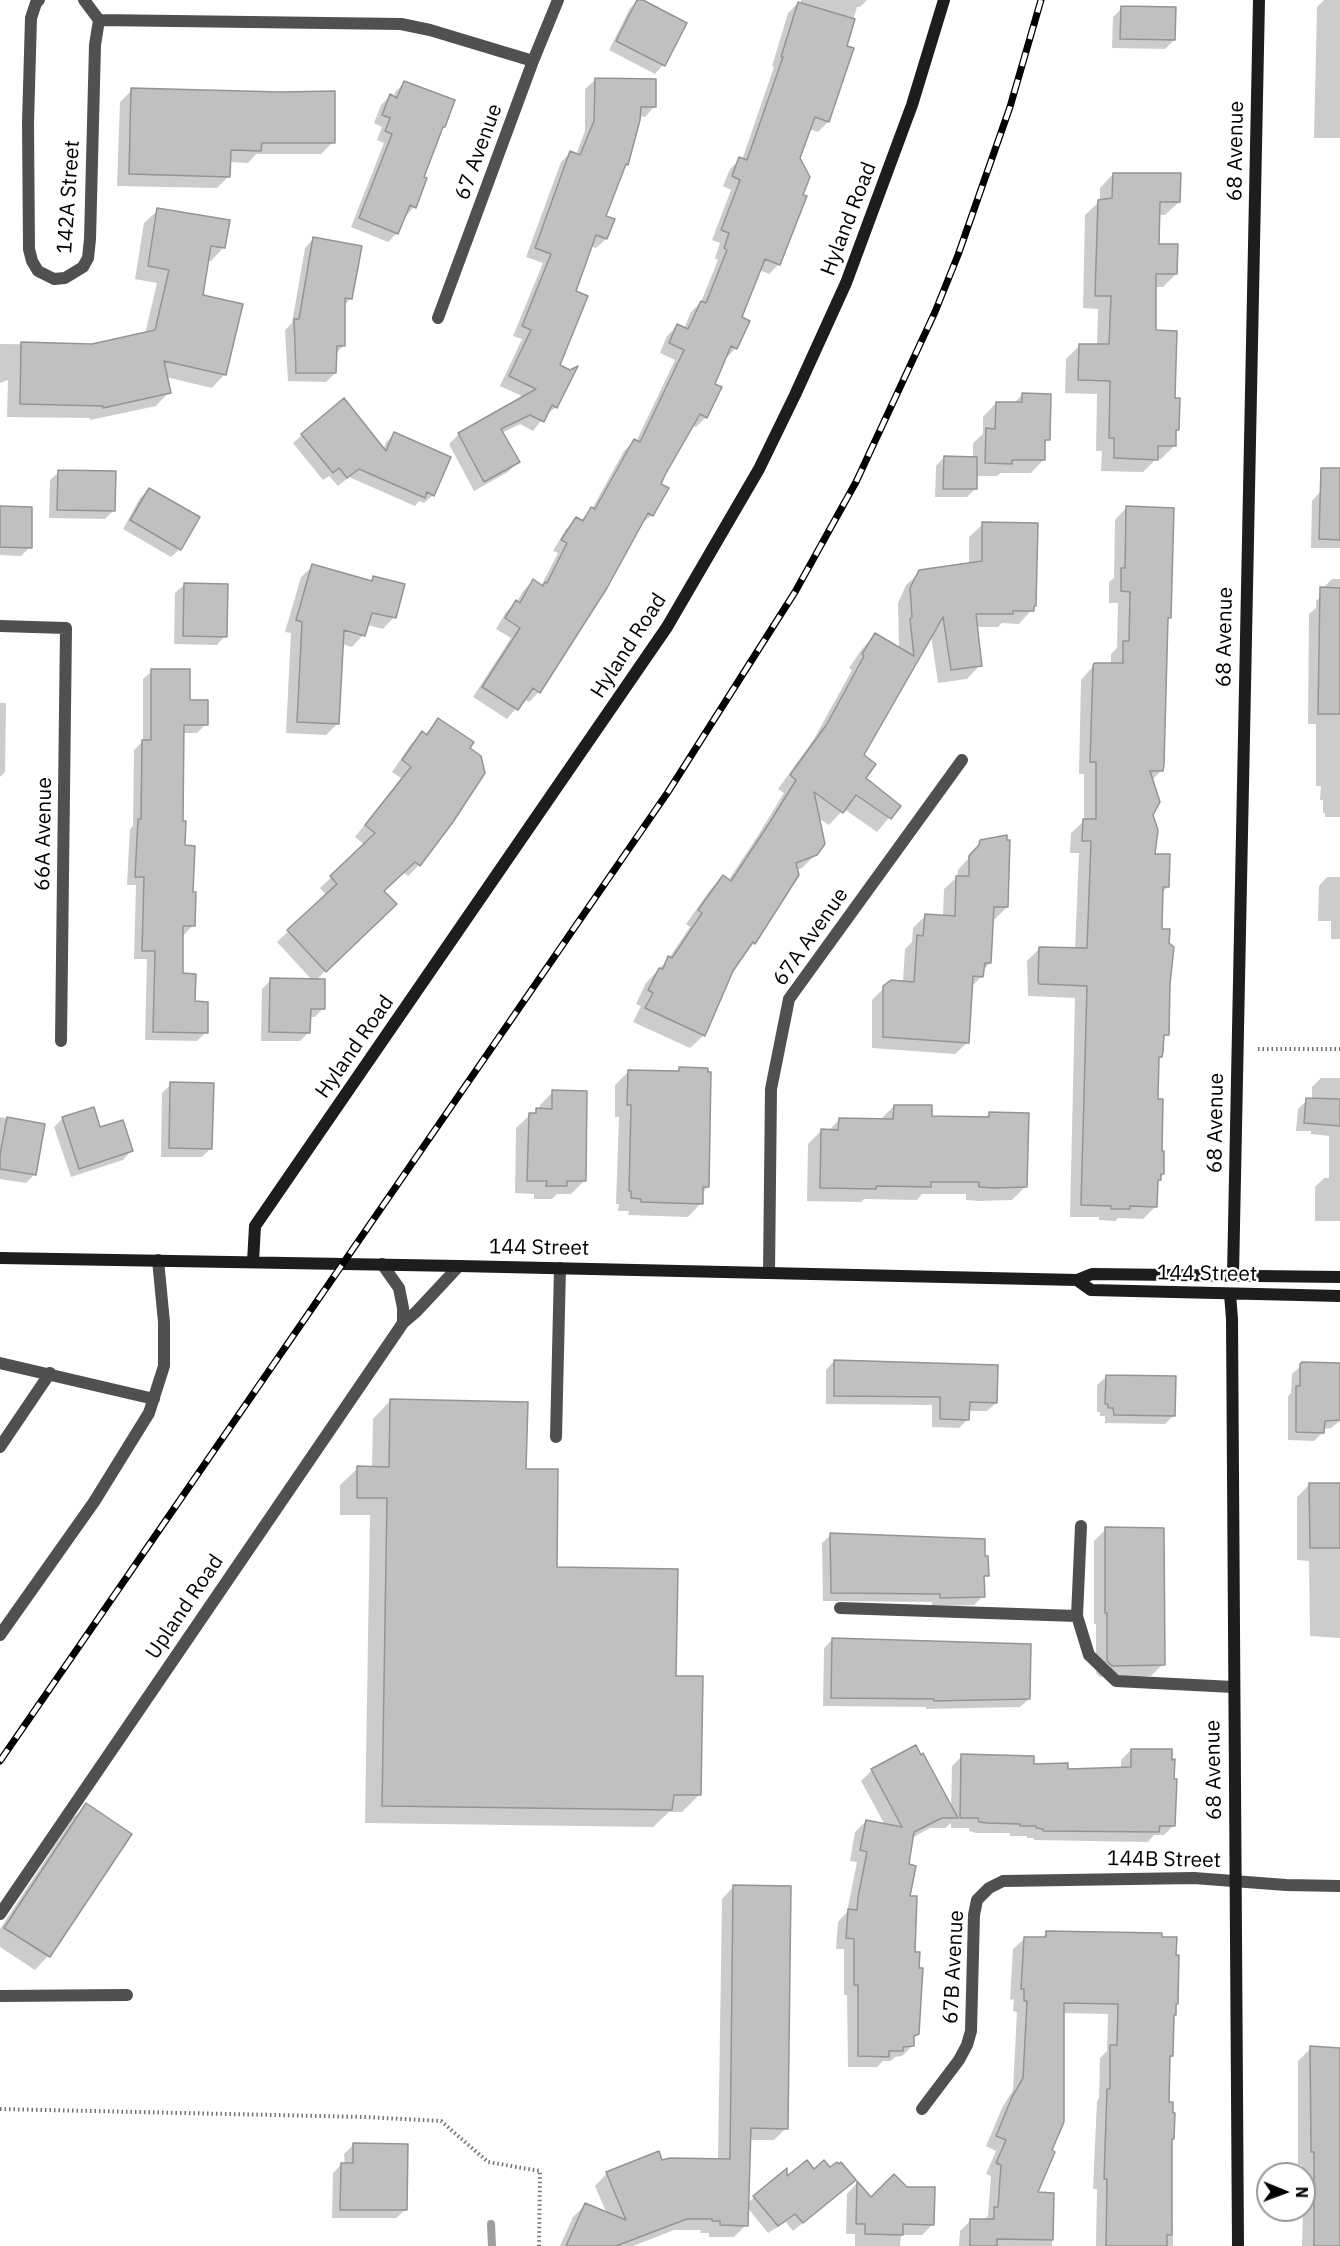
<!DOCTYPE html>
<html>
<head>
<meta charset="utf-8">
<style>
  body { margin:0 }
  #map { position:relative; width:1340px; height:2246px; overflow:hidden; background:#fff; font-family:"IBM Plex Sans",sans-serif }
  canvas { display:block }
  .north { position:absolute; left:1256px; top:2162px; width:60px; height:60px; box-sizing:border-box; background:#fff; border:2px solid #999; border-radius:50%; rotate:91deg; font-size:16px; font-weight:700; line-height:24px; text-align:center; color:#000 }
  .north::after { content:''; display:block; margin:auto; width:21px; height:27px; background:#000; clip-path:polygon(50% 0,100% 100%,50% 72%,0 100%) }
</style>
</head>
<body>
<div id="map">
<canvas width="1340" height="2246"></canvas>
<div class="north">N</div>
</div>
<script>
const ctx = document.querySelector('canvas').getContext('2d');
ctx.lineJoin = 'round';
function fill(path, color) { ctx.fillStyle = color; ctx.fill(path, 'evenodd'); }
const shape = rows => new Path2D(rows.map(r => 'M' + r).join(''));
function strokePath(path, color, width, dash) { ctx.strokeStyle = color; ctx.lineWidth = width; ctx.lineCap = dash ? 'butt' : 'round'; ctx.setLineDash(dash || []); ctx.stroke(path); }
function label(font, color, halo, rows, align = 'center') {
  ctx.font = font + ' "IBM Plex Sans",sans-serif'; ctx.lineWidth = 5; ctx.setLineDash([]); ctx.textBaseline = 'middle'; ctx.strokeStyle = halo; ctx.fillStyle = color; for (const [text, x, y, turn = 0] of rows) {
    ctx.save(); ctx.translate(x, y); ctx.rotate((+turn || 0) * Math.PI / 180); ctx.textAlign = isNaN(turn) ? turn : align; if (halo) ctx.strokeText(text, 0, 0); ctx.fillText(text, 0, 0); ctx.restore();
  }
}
const shadow = shape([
  [639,0,663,65,655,74,609,50,630,8],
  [801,0,867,0,860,7,857,7,845,47,828,122,818,132,809,129,799,158,779,264,769,274,759,270,740,318,736,348,726,358,713,384,706,417,696,427,692,425,663,474,652,515,641,524,606,587,539,692,529,702,524,699,507,719,473,697,511,638,496,629,506,612,517,602,523,591,533,581,541,586,558,553,553,551,566,529,576,519,580,521,592,509,624,451,634,441,636,442,675,360,660,353,667,336,677,326,684,329,691,312,701,302,718,260,715,258,720,243,712,240,731,190,723,186,730,169,740,159,742,160,774,67,772,66,788,13,798,3,801,4],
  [1324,0,1340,0,1340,138,1314,138,1317,7],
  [1122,8,1174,40,1165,49,1112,48,1113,17],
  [595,80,654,107,645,117,639,116,627,165,623,168,605,217,606,239,596,248,590,246,574,291,558,366,556,407,545,416,533,431,520,424,502,433,518,462,508,472,474,491,449,444,459,434,524,397,500,386,522,339,513,336,543,263,526,257,561,162,570,153,576,155,585,131,585,89],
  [405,82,444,127,440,131,422,178,414,207,406,216,404,215,397,233,388,242,351,227,384,143,377,140,382,127,374,123,381,105,390,96,393,97,396,91],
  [132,90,333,142,321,154,256,154,248,163,229,162,229,176,217,188,117,186,120,102],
  [1113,174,1179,202,1165,215,1158,215,1157,245,1176,274,1163,287,1155,287,1155,332,1173,399,1178,430,1175,433,1174,446,1161,459,1156,459,1143,472,1101,471,1102,451,1096,451,1097,394,1065,393,1066,359,1079,346,1097,346,1098,309,1083,308,1085,215,1100,201,1100,188],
  [158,210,224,247,211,261,207,260,201,296,225,374,212,388,166,377,169,392,156,406,90,420,90,418,7,417,8,380,0,383,0,344,92,345,145,334,157,283,135,279,144,223],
  [313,239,351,298,344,306,344,345,335,354,335,373,326,382,288,381,285,330,292,323,305,248],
  [1023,394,1048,439,1044,444,1044,459,1031,473,1001,473,997,476,976,476,975,489,967,497,935,497,936,466,944,457,973,458,973,443,983,434,983,417,996,403,1014,403],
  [395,434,433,495,424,503,419,501,415,506,349,477,338,486,329,476,323,480,293,443,302,435,383,450,386,442],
  [1340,469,1340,548,1311,548,1312,501],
  [59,472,113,511,105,519,49,518,50,480],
  [149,489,180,549,171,557,123,529,140,498],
  [0,507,30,547,21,556,0,555],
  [1127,507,1170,617,1166,620,1162,770,1152,780,1154,855,1168,887,1161,893,1161,930,1168,984,1167,1034,1162,1039,1161,1056,1157,1060,1156,1100,1163,1174,1157,1182,1156,1206,1143,1219,1118,1218,1116,1221,1099,1220,1099,1217,1070,1217,1075,998,1028,996,1027,961,1039,949,1075,949,1079,853,1070,853,1071,833,1084,821,1084,774,1079,774,1081,680,1095,664,1111,664,1111,654,1117,648,1118,603,1109,603,1109,582,1114,578,1115,520],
  [983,524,1035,606,1019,624,1002,623,998,627,976,627,980,665,967,679,938,683,931,635,862,755,864,778,899,806,877,832,844,809,829,825,818,818,816,854,802,868,796,870,798,875,754,943,742,955,732,970,704,1035,690,1048,633,1022,641,1006,636,1004,646,983,669,958,690,927,686,924,710,890,723,877,728,881,757,837,784,793,778,789,814,739,852,670,849,668,862,649,875,635,899,649,898,603,906,585,920,572,969,564,969,537],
  [313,566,369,582,373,578,394,617,383,629,367,625,363,635,352,647,342,644,338,723,326,735,286,733,291,633,285,632,301,577],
  [1332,579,1340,579,1340,817,1325,817,1325,813,1323,813,1323,800,1320,800,1321,786,1316,786,1316,724,1308,724,1309,614,1316,608,1316,601,1321,596,1321,590],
  [184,585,225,636,217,645,174,644,175,593],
  [152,671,188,702,206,724,197,733,183,733,181,822,192,893,193,925,185,934,182,934,181,975,206,1032,197,1041,145,1040,147,959,134,959,136,885,127,885,130,829,133,826,134,750,143,741,143,679],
  [0,703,6,703,5,772,0,777],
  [438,720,419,865,408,876,403,872,382,891,383,915,315,981,323,1008,315,1017,309,1017,309,1032,300,1041,261,1041,262,989,271,980,313,981,277,942,326,895,320,888,365,845,355,837,401,778,392,772,411,744,422,733,425,735],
  [981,842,1007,907,995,919,992,919,990,963,983,970,982,976,971,987,968,1042,955,1054,872,1048,872,1000,884,988,903,982,905,949,912,942,913,928,925,916,943,917,944,889,957,877,958,870,968,859,969,854],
  [1327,877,1340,877,1340,939,1331,939,1331,921,1318,921,1319,886],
  [679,1069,708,1187,702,1193,701,1203,688,1217,628,1215,629,1211,618,1211,619,1204,616,1204,619,1117,615,1117,615,1085,628,1072,676,1072],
  [1321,1078,1340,1078,1340,1221,1315,1221,1315,1187,1324,1178,1329,1178,1329,1136,1311,1134,1311,1131,1296,1131,1298,1109,1307,1100,1312,1100,1312,1087],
  [171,1084,211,1148,202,1157,161,1157,162,1093],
  [553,1092,584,1181,571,1194,557,1194,552,1199,534,1199,534,1194,515,1193,516,1128,530,1115,539,1110,540,1105],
  [894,1106,930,1117,985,1118,989,1114,1026,1186,1012,1200,979,1201,966,1200,966,1194,922,1194,917,1200,864,1199,861,1202,807,1201,808,1144,821,1131,828,1131,840,1119,880,1120],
  [0,1117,44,1125,34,1175,26,1183,0,1179],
  [63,1118,99,1129,131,1151,123,1160,71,1177,54,1127],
  [834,1361,996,1403,987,1411,968,1411,967,1420,959,1428,932,1427,932,1405,826,1404,826,1370],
  [1303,1364,1340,1364,1340,1421,1331,1428,1323,1429,1323,1432,1314,1441,1288,1440,1288,1396,1291,1393,1292,1374],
  [1106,1377,1174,1415,1165,1424,1105,1423,1105,1416,1100,1416,1100,1412,1097,1412,1097,1385],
  [390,1401,525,1470,555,1569,674,1677,700,1794,682,1812,669,1812,653,1827,365,1823,370,1515,340,1515,340,1485,358,1468,372,1468,373,1419],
  [1310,1484,1340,1485,1340,1638,1310,1636,1309,1561,1297,1560,1297,1497],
  [1106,1529,1163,1664,1151,1676,1100,1677,1096,1673,1096,1624,1094,1624,1094,1541],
  [831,1535,983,1558,987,1575,983,1579,983,1596,974,1605,932,1606,932,1602,823,1601,822,1543],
  [832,1640,1029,1699,1020,1707,926,1709,926,1707,823,1706,824,1648],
  [1131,1750,1174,1825,1164,1835,1154,1835,1148,1842,1034,1840,1034,1838,1027,1838,1027,1836,1010,1836,1010,1833,976,1833,969,1831,969,1828,951,1828,951,1823,945,1828,930,1828,912,1838,907,1865,918,2034,913,2039,913,2045,902,2056,895,2057,891,2061,883,2061,877,2067,848,2067,847,1995,844,1995,844,1949,836,1949,838,1922,847,1912,857,1862,850,1861,855,1832,866,1821,885,1825,861,1781,872,1770,951,1809,952,1766,962,1756,1066,1771,1121,1769,1121,1760],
  [86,1805,130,1835,48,1956,35,1970,0,1947,0,1929,73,1818],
  [734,1886,786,2128,774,2140,749,2140,747,2204,754,2197,785,2180,814,2171,845,2188,793,2231,786,2222,768,2233,747,2207,746,2225,734,2237,709,2237,709,2233,700,2233,701,2230,674,2230,633,2246,560,2246,573,2217,585,2205,607,2214,595,2186,607,2173,661,2162,718,2160,722,1899],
  [1046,1933,1174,2005,1172,2055,1169,2059,1168,2103,1171,2140,1173,2246,1096,2246,1097,2189,1093,2189,1097,2101,1099,2098,1100,2058,1107,2051,1108,2014,1063,2013,1050,2151,1036,2194,1052,2194,1052,2246,959,2246,960,2231,971,2220,983,2221,988,2216,991,2176,986,2174,996,2151,986,2146,1002,2108,1013,2090,1017,2012,1013,2011,1014,1999,1010,2000,1013,1949,1024,1939,1041,1939],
  [1311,2048,1340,2049,1340,2246,1302,2246,1304,2174,1302,2174,1302,2165,1298,2165,1298,2061],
  [353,2145,405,2210,396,2218,332,2218,333,2173,341,2165,345,2165,344,2154],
  [857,2183,871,2200,933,2224,922,2235,901,2235,900,2246,855,2246,855,2234,846,2234,847,2194]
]);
const stream = shape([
  [491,2224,492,2246]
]);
const building = shape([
  [637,0,643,0,687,23,665,66,616,41,637,0],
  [798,2,855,19,847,46,854,48,829,122,815,117,800,158,810,177,803,195,807,196,780,265,765,259,742,317,750,321,737,349,731,346,715,384,722,387,707,418,700,414,665,475,661,484,669,488,653,516,648,513,607,588,540,693,533,688,518,710,482,687,520,628,505,618,516,600,520,603,533,579,543,586,545,582,547,583,567,543,561,540,576,517,583,521,591,507,595,509,634,439,640,442,684,350,669,343,677,324,688,329,701,301,706,303,727,250,724,248,729,233,721,230,740,180,732,176,739,157,747,160,783,57,781,57,798,2],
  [1121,6,1176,7,1175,40,1120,39,1121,6],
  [595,78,656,79,656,107,641,107,640,120,628,165,626,164,606,216,615,219,607,239,596,235,576,291,588,296,560,365,570,370,578,366,557,408,552,405,544,422,530,415,501,429,520,462,484,482,458,433,536,389,509,376,531,330,522,326,551,254,535,248,570,151,580,155,594,121,595,78],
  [404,81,455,100,445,127,443,127,424,177,427,178,416,208,410,205,398,234,359,218,392,134,385,131,390,118,382,115,390,94,397,98,404,81],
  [131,88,280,92,335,91,335,143,262,143,261,151,231,150,230,177,129,174,131,88],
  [1113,173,1181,173,1180,202,1160,202,1159,244,1178,244,1177,274,1156,274,1156,330,1177,331,1175,398,1180,398,1179,430,1176,430,1176,446,1158,446,1158,460,1114,458,1114,438,1109,438,1110,381,1078,380,1079,344,1109,344,1111,296,1095,296,1098,200,1112,198,1113,173],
  [157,208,230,220,225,248,211,246,203,295,243,304,226,375,164,361,171,393,103,408,103,406,20,404,21,342,92,344,155,330,169,270,148,266,157,208],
  [313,237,362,246,352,299,345,298,345,346,337,346,336,373,296,373,294,319,299,319,313,237],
  [1022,393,1051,394,1050,440,1045,440,1045,460,1012,460,1012,464,985,463,986,428,995,429,996,402,1022,402,1022,393],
  [344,398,386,451,394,432,451,457,434,496,427,492,425,498,359,469,347,478,339,468,333,473,301,434,344,398],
  [944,456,977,457,977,489,943,489,944,456],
  [1321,468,1340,468,1340,540,1319,539,1321,468],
  [58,470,116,471,115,511,57,510,58,470],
  [149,488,200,517,181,550,130,520,149,488],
  [0,506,32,507,32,548,0,547,0,506],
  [1126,506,1174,508,1171,618,1168,618,1164,765,1163,771,1150,771,1160,802,1153,815,1158,830,1155,854,1170,854,1169,887,1163,887,1162,929,1170,929,1169,943,1174,947,1170,984,1169,1035,1164,1035,1163,1052,1162,1057,1159,1057,1158,1099,1163,1099,1162,1151,1164,1151,1164,1174,1161,1174,1161,1180,1158,1180,1157,1207,1130,1206,1130,1209,1111,1209,1111,1206,1081,1205,1087,986,1039,984,1038,981,1039,947,1087,948,1091,841,1082,841,1083,819,1096,819,1096,762,1090,762,1093,666,1094,663,1123,663,1123,641,1129,641,1130,592,1121,591,1121,568,1125,568,1126,506],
  [982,522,1038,523,1036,606,1034,606,1034,611,1013,611,1013,614,976,614,982,666,951,670,943,617,864,755,876,764,866,778,901,806,891,819,856,795,843,813,814,792,825,844,817,855,796,863,799,875,755,944,753,942,733,971,705,1036,645,1008,653,993,648,990,659,968,663,969,668,956,672,958,702,913,698,910,723,875,731,881,770,822,796,780,790,775,827,724,864,656,862,654,875,633,914,656,910,619,912,617,910,588,919,570,982,561,982,522],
  [312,564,372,581,373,576,405,584,396,618,372,613,365,636,344,630,339,724,297,722,302,622,296,620,312,564],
  [184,583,228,584,227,637,183,636,184,583],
  [1320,587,1340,588,1340,714,1318,714,1320,587],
  [151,669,190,669,190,700,208,700,208,725,184,725,183,821,186,821,185,845,195,846,193,892,196,892,195,926,183,926,183,973,196,974,195,1001,208,1002,208,1033,153,1032,155,951,142,951,144,877,135,877,138,819,141,819,142,740,151,740,151,669],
  [438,718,474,742,470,748,481,756,485,773,453,822,420,866,415,862,384,891,397,904,326,972,287,930,337,884,330,876,375,833,365,825,411,767,402,760,422,731,427,735,438,718],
  [1007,835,1007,840,1010,840,1008,907,994,907,991,963,985,963,983,977,973,976,969,1043,883,1037,883,986,891,980,914,982,917,935,923,936,925,914,955,916,956,876,969,876,969,856,979,845,980,840,1007,835],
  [270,978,325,979,325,1009,311,1009,310,1033,269,1032,270,978],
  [679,1067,708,1068,708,1072,711,1072,709,1187,703,1187,703,1204,641,1202,641,1199,631,1198,631,1191,629,1191,631,1105,627,1105,628,1070,679,1071,679,1067],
  [170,1082,214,1083,212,1149,169,1148,170,1082],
  [552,1090,587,1091,586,1181,567,1181,567,1186,546,1186,547,1181,527,1181,529,1113,536,1113,536,1108,552,1109,552,1090],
  [1306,1098,1340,1099,1340,1126,1304,1123,1306,1098],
  [894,1105,932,1105,932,1116,989,1117,989,1112,1029,1113,1027,1187,993,1188,979,1187,979,1182,931,1182,931,1187,876,1186,876,1189,820,1188,821,1129,838,1130,839,1118,893,1119,894,1105],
  [94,1107,100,1127,123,1120,133,1151,79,1169,62,1117,94,1107],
  [7,1117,45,1124,36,1175,0,1169,0,1155,7,1117],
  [834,1360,998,1365,997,1403,970,1402,969,1420,940,1419,940,1397,834,1396,834,1360],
  [1302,1362,1340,1363,1340,1420,1325,1421,1324,1433,1296,1432,1296,1386,1300,1386,1300,1364,1302,1362],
  [1106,1375,1176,1376,1175,1416,1114,1415,1113,1408,1108,1408,1108,1404,1105,1404,1106,1375],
  [390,1399,528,1402,526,1469,558,1469,557,1567,678,1569,676,1676,703,1676,701,1795,674,1795,672,1810,382,1806,387,1498,357,1498,357,1466,389,1467,390,1399],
  [1309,1483,1340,1483,1340,1548,1310,1548,1309,1483],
  [1105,1527,1164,1528,1165,1665,1112,1666,1107,1661,1107,1613,1105,1613,1105,1527],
  [830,1533,985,1539,985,1556,988,1556,989,1576,984,1576,985,1597,940,1598,940,1594,831,1593,830,1533],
  [832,1638,1031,1644,1030,1699,934,1701,934,1699,831,1698,832,1638],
  [916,1745,921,1755,923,1753,958,1818,942,1818,914,1832,909,1864,916,1866,910,1896,917,1896,915,1952,920,1952,919,1968,923,1968,919,2034,914,2036,914,2046,903,2047,903,2051,889,2051,889,2057,858,2056,858,1985,854,1985,854,1939,846,1938,848,1909,857,1910,858,1897,867,1852,860,1850,866,1820,902,1827,871,1769,916,1745],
  [1131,1749,1172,1749,1172,1760,1175,1759,1174,1779,1177,1779,1175,1826,1160,1826,1159,1832,1043,1831,1043,1829,1036,1828,1036,1826,1020,1826,1020,1824,987,1823,979,1822,978,1818,960,1818,961,1754,1034,1756,1034,1764,1068,1763,1068,1769,1131,1767,1131,1749],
  [86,1803,132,1834,50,1957,4,1928,86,1803],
  [733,1885,791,1886,788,2129,751,2128,748,2226,720,2225,720,2221,712,2221,712,2219,687,2219,616,2246,566,2246,585,2203,626,2220,606,2172,659,2151,662,2160,670,2158,730,2159,733,1885],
  [1046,1931,1162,1933,1162,1937,1177,1937,1176,1955,1179,1955,1178,2004,1176,2004,1176,2015,1174,2015,1173,2056,1170,2056,1169,2102,1173,2102,1173,2113,1175,2113,1174,2139,1172,2139,1172,2235,1167,2235,1167,2246,1106,2246,1107,2179,1104,2179,1107,2089,1110,2089,1110,2045,1117,2045,1118,2004,1064,2003,1064,2122,1052,2150,1055,2152,1038,2192,1054,2193,1053,2240,997,2239,997,2246,970,2246,970,2219,994,2219,994,2207,998,2207,1001,2165,996,2163,1006,2140,996,2136,1012,2097,1023,2078,1027,2001,1024,2001,1024,1989,1021,1989,1024,1937,1046,1937,1046,1931],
  [1310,2046,1340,2048,1340,2246,1314,2246,1314,2152,1311,2152,1310,2046],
  [353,2143,408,2144,407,2210,340,2210,341,2163,353,2163,353,2143],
  [807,2160,814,2169,824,2160,830,2167,837,2162,839,2164,841,2162,856,2180,803,2223,795,2214,778,2226,753,2196,787,2168,787,2176,807,2160],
  [894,2174,907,2187,935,2187,934,2225,903,2224,903,2235,865,2234,865,2224,856,2224,857,2181,871,2197,894,2174]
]);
const path = shape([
  [1258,1049,1340,1049],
  [0,2109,365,2117,441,2121,488,2162,540,2171,539,2246]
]);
const lane = shape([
  [0,1363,154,1399],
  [556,1437,560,1268],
  [0,1447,50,1373],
  [1081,1526,1077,1616,1089,1655,1116,1681,1233,1687],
  [840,1608,1077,1616],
  [0,1635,94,1502,149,1413,164,1366,164,1322,158,1260],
  [0,1996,127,1995]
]);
const street = shape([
  [39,0,36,3,31,18,28,123,29,249,32,261,38,271,54,279,65,278,83,267,88,258,90,239,95,45,99,20,84,0],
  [99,20,401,24,430,30,533,61],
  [438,318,533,61,558,0],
  [0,626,66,628,61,1041],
  [382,1264,399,1288,403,1308,403,1323],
  [769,1273,771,1089,789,999,962,760],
  [0,1914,403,1323,416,1312,459,1266],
  [922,2109,959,2060,967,2045,971,2031,974,1915,977,1900,989,1888,1003,1881,1194,1878,1286,1885,1340,1886]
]);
const secondary = shape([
  [0,1258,459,1266,1077,1280,1092,1274,1340,1277],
  [253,1262,255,1226,667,627,759,469,795,395,846,283,912,105,944,0],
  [1233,1275,1259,0],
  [1077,1280,1091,1290,1340,1296],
  [1230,1294,1232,1319,1238,2246]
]);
const rail = shape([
  [0,1761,668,792,795,592,856,482,935,312,958,255,1010,107,1041,0]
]);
const streetNames = [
  ["68 Avenue",1236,151,-89],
  ["67 Avenue",479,152,-70],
  ["142A Street",69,197,-86],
  ["Hyland Road",849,219,-69],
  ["68 Avenue",1225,637,-89],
  ["Hyland Road",629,646,-57],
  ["66A Avenue",44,834,-89],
  ["67A Avenue",811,937,-55],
  ["Hyland Road",355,1047,-55],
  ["68 Avenue",1216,1123,-89],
  ["144 Street",539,1248,1],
  ["144 Street",1207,1274,1],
  ["Upland Road",185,1607,-56],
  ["68 Avenue",1214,1770,-91],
  ["144B Street",1164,1860,1],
  ["67B Avenue",954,1967,-87]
];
fill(shadow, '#0003');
strokePath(stream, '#9e9e9e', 8);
fill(building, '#c0c0c0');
strokePath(building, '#949494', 1.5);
strokePath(path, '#727272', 4, [1.5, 3]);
strokePath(lane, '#505050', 12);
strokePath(street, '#505050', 12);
strokePath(secondary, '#1d1d1d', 12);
strokePath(rail, '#000', 7);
strokePath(rail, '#fff', 4.5, [14]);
label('21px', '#000', '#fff', streetNames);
</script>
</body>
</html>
